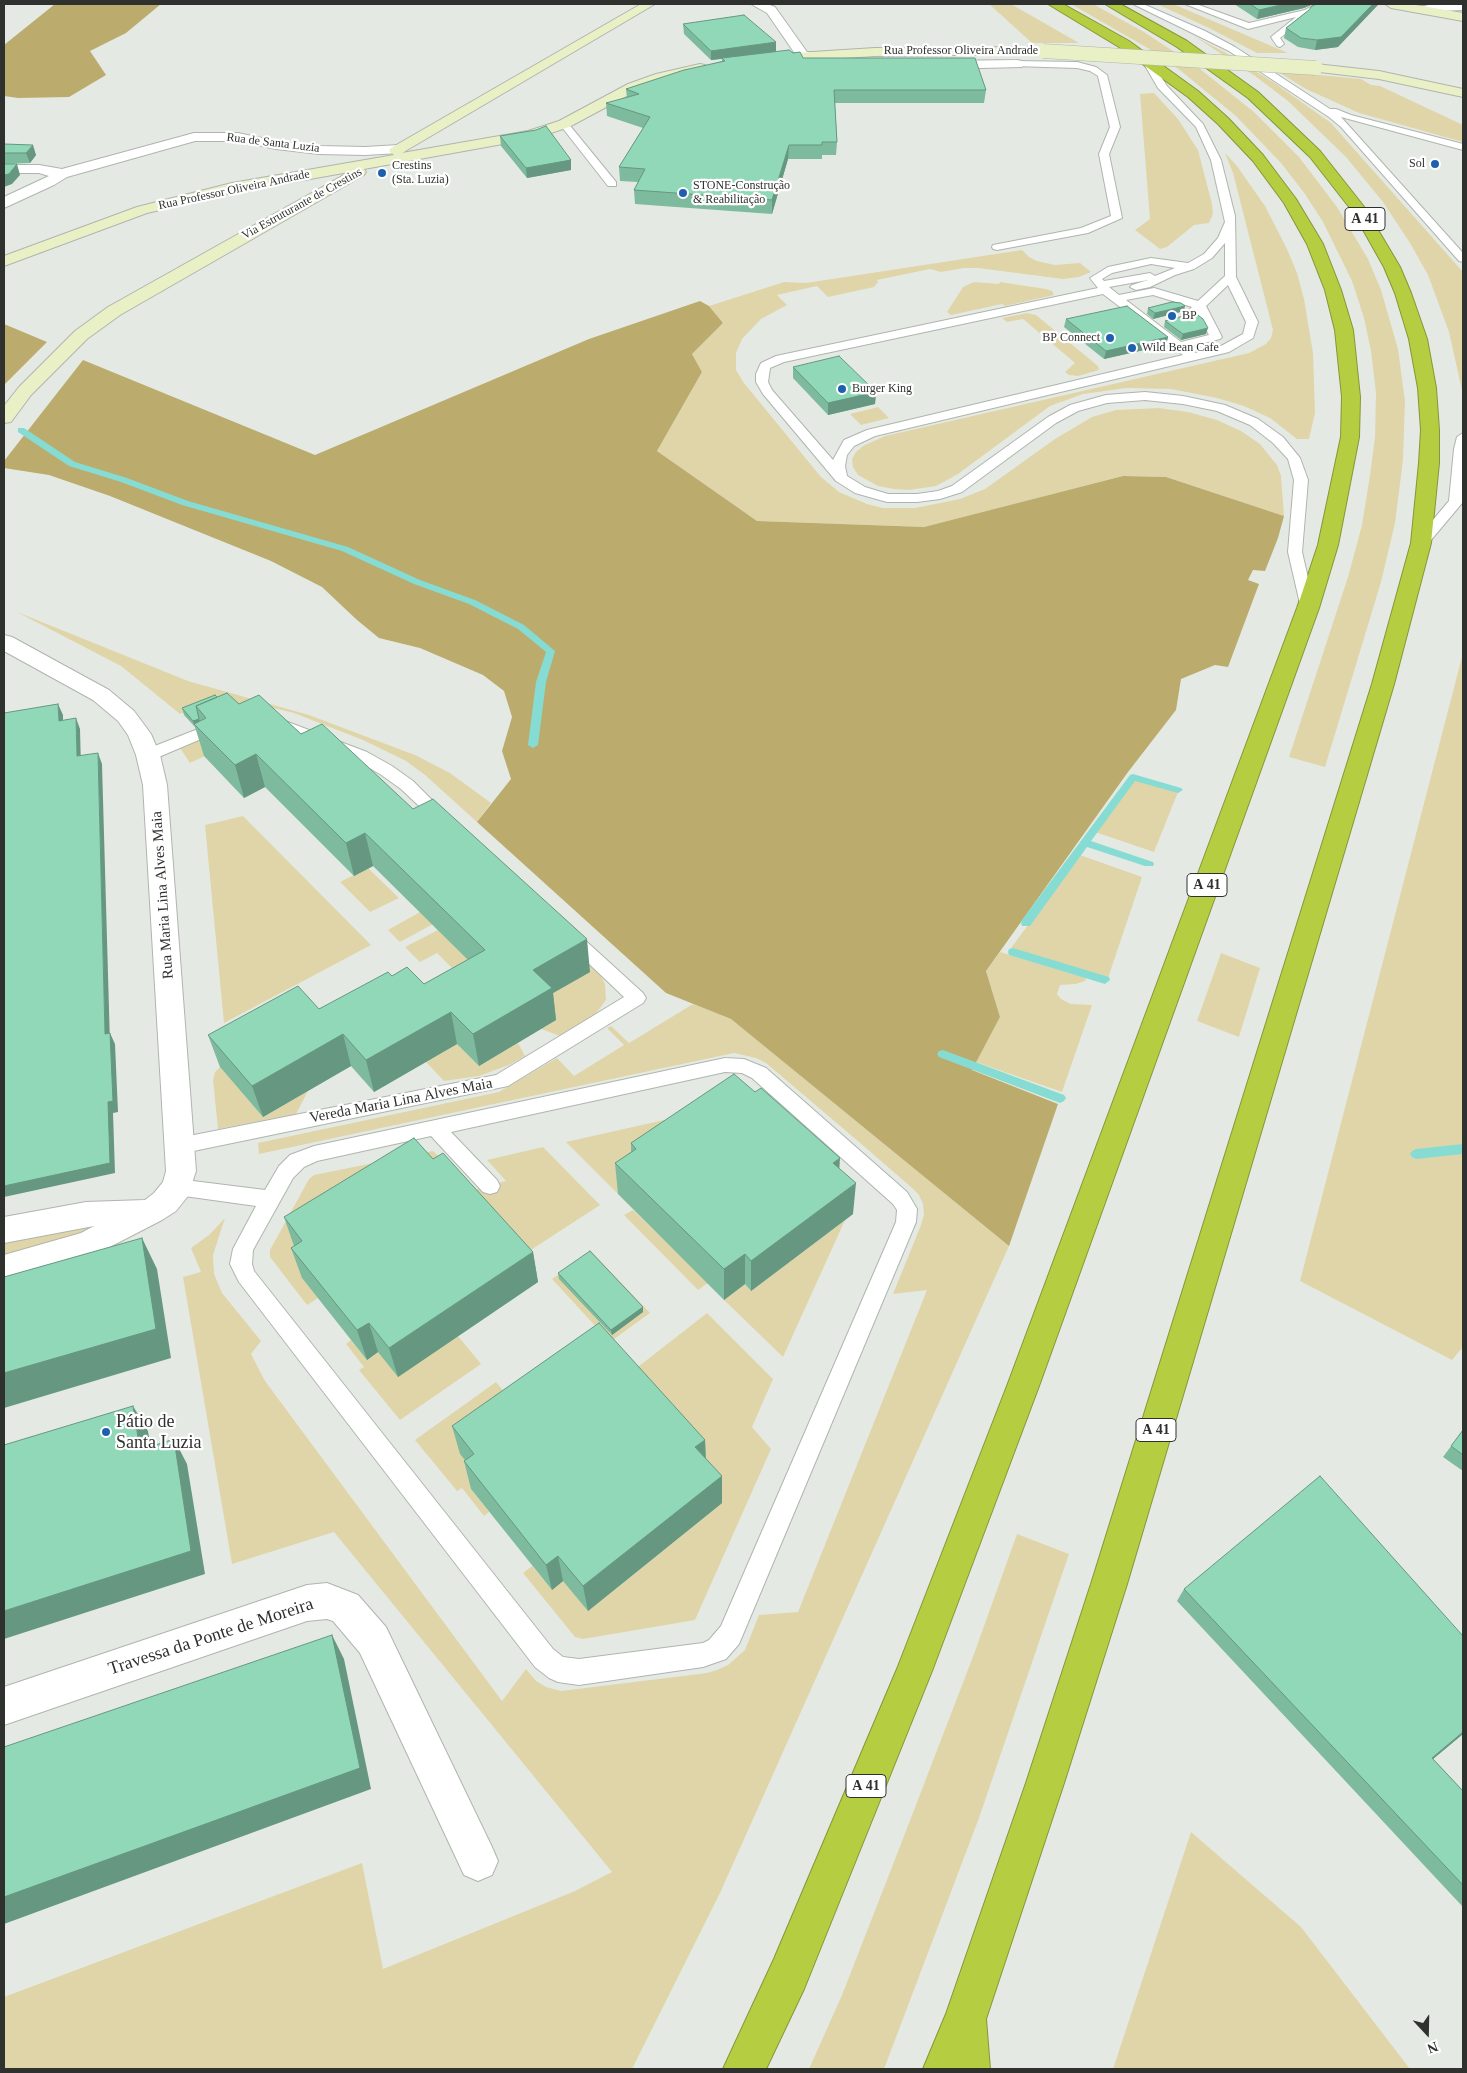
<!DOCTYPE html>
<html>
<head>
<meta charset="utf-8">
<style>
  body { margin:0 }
  #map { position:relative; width:1467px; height:2073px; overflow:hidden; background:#e4eae3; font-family:"Times New Roman",serif }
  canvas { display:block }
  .frame { position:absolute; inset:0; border:5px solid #2f312e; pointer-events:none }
  .north { position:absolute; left:1402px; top:2008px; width:50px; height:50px; -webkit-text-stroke:4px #fff; paint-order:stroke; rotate:159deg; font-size:14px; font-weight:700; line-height:20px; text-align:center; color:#2f312e }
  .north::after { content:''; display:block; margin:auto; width:18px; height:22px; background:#2f312e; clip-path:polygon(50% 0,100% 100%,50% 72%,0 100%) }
</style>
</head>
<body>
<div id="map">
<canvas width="1467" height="2073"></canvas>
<div class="frame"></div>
<div class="north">N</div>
</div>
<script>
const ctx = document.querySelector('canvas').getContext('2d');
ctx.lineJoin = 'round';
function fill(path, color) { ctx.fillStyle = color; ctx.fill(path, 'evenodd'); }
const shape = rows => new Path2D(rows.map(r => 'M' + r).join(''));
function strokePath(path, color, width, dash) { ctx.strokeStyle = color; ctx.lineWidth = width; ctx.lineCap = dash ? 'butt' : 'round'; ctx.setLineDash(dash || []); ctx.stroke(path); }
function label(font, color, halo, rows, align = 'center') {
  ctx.font = font + ' "Times New Roman",serif'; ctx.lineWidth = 4.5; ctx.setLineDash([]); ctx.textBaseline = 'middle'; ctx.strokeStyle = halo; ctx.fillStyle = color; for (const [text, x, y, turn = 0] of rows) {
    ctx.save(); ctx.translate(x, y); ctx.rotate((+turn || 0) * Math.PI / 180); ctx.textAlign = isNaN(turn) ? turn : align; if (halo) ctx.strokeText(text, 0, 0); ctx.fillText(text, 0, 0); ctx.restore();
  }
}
const green = shape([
  [989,4,1011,4,1079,43,1032,43],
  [1071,4,1093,4,1144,32,1200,69,1254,112,1299,157,1337,207,1368,259,1381,290,1398,349,1405,401,1403,460,1395,523,1381,582,1325,767,1289,757,1348,577,1362,525,1370,475,1375,437,1376,393,1371,351,1364,318,1352,281,1323,222,1305,194,1281,163,1236,116,1181,71,1151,50],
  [1157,4,1173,4,1288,53,1257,53,1209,28],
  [1194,36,1228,54,1276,84,1331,123,1463,272,1463,395,1449,332,1428,275,1410,243,1383,202,1346,157,1288,101,1255,76],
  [1277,71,1361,79,1371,85,1380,86,1463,125,1463,142,1359,113,1306,89],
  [1154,93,1178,119,1198,150,1212,204,1213,214,1209,223,1194,225,1167,247,1160,249,1135,230,1150,219,1140,94],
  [1225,153,1237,166,1265,206,1287,249,1297,273,1304,299,1313,353,1315,413,1309,439,1297,439,1270,418,1244,406,1217,398,1171,389,1126,388,1083,394,1050,406,958,474,936,486,909,490,894,489,878,486,858,475,853,467,852,459,856,452,863,446,885,436,1249,353,1266,344,1271,338,1273,330,1233,173],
  [1022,250,1029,257,1037,261,1055,265,1080,263,1091,272,1079,277,1063,279,978,268,964,268,941,272,930,269,877,280,878,282,874,287,828,297,817,286,777,295,787,305,761,319,742,339,736,353,736,370,744,383,821,477,839,492,867,504,883,508,915,508,960,499,985,489,1055,439,1092,417,1116,410,1159,408,1188,412,1217,420,1241,431,1260,444,1277,465,1281,476,1284,516,1166,477,1123,476,924,527,757,521,657,451,702,372,692,354,723,323,709,306,784,282,806,283],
  [974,282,999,284,1000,282,1046,289,1052,291,1054,295,1005,306,1002,304,951,315,947,312,963,287],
  [1027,313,1036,315,1098,366,1099,370,1078,376,1069,375,1065,372,1075,363,1023,319,1007,322,1002,318],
  [878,407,889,418,861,425,850,414],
  [17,612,188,681,309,715,415,755,450,773,491,803,477,822,425,775,406,761,363,740,294,713,265,706,237,709,218,697,180,714,121,666],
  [1463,653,1463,1347,1452,1360,1300,1281],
  [229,727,267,727,190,763,180,748],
  [1135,779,1178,792,1154,852,1095,832],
  [243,816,371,945,224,1023,205,825],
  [1080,855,1142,877,1108,978,1011,948],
  [368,868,399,898,370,912,340,882],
  [420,912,433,924,400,942,388,930],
  [438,930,470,962,455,971,437,953,420,962,405,947],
  [569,945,601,976,605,984,606,1000,594,1016,560,1036,541,1029,556,1020,538,1002],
  [1000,952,1086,978,1085,981,1076,984,1060,985,1057,994,1061,999,1071,1004,1092,1005,1062,1092,976,1062,1000,1017,986,971],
  [1221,953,1260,968,1239,1037,1197,1021],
  [693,1004,731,1019,1009,1246,720,1893,632,2069,4,2069,4,1997,362,1863,383,1969,575,1891,612,1872,334,1532,232,1564,183,1277,201,1272,191,1248,209,1235,225,1218,213,1255,214,1274,222,1293,261,1341,251,1354,265,1381,502,1701,526,1669,536,1681,546,1687,561,1691,707,1673,717,1670,728,1665,745,1650,759,1615,798,1612,927,1290,893,1294,921,1225,924,1215,923,1204,919,1195,911,1187,859,1142,766,1063,756,1058,734,1053,259,1154,258,1143,499,1092,557,1058,574,1076,624,1045,607,1028,611,1026,629,1043],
  [518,1043,525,1056,509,1065,479,1076,444,1081,426,1062,457,1044,479,1066],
  [220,1067,263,1117,308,1091,296,1114,218,1129,213,1080,215,1072],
  [713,1109,639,1180,618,1194,566,1142],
  [543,1147,600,1205,517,1259,303,1278,318,1298,307,1305,270,1257,270,1250,309,1179,314,1175,433,1151,473,1190,506,1181,487,1160],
  [633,1210,708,1283,698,1290,624,1215],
  [845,1220,783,1357,724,1300,745,1284,751,1291],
  [85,1225,89,1226,91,1229,87,1234,4,1257,4,1241],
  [591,1251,650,1313,610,1342,552,1279],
  [707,1313,773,1379,752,1427,771,1449,695,1620,583,1639,575,1637,523,1573,532,1566,552,1590,625,1377],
  [458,1336,481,1364,400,1420,359,1370,364,1367,346,1344,351,1340,367,1360,378,1352],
  [496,1382,520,1411,481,1481,471,1489,489,1512,484,1516,462,1488,457,1491,415,1440],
  [1017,1534,1069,1554,979,1818,884,2069,809,2069,842,1995,899,1849,974,1654],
  [1191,1832,1301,1927,1410,2069,1113,2069]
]);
const forest = shape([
  [55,4,161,4,126,33,90,51,106,75,69,97,18,98,4,96,4,45],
  [700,301,709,306,723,323,692,354,702,372,657,451,757,521,924,527,1123,476,1166,477,1284,516,1278,538,1265,571,1253,570,1248,580,1259,584,1228,667,1215,665,1181,679,1176,710,1128,772,986,971,1000,1017,972,1070,1058,1104,1009,1246,731,1019,666,993,477,822,511,779,502,751,512,717,504,691,483,675,420,648,379,638,357,620,322,587,271,561,110,496,49,475,4,468,4,461,83,360,315,455,589,339],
  [4,324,47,342,4,385]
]);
const stream = shape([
  [18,428,24,428,75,462,127,478,188,501,348,547,420,580,475,600,524,625,555,651,546,682,538,745,533,748,528,745,536,682,546,652,518,629,469,604,414,584,342,551,182,505,121,482,69,466,18,432,18,428],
  [1133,774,1181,788,1183,790,1178,793,1135,781,1091,841,1153,862,1154,864,1153,866,1145,866,1087,847,1030,926,1022,926,1021,923,1022,920,1130,775,1133,774],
  [1013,948,1109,977,1110,980,1105,984,1009,955,1008,952,1009,949,1013,948],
  [943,1050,1064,1095,1066,1098,1064,1101,1060,1103,939,1057,937,1054,939,1051,943,1050],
  [1463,1144,1463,1154,1416,1159,1412,1157,1410,1154,1412,1151,1416,1149,1463,1144]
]);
const lane = shape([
  [1133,4,1143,4,1205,31,1235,47,1330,109,1336,109,1351,115,1463,144,1463,150,1341,117,1463,253,1463,262,1459,261,1341,127,1329,117,1229,51,1133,4],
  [1185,4,1196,4,1249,23,1305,10,1316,4,1325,4,1307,15,1306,18,1280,38,1284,44,1280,47,1277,46,1271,37,1296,17,1248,29,1185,4],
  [1144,54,1147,55,1167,86,1203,124,1221,160,1235,216,1236,277,1258,322,1253,338,1229,352,875,436,854,446,847,455,845,466,847,476,865,487,888,494,917,494,938,491,952,486,1048,417,1070,405,1106,395,1145,392,1183,396,1225,405,1258,419,1283,437,1300,458,1308,480,1302,552,1315,608,1313,611,1303,611,1301,608,1288,552,1294,480,1288,459,1273,443,1250,425,1217,411,1183,404,1145,400,1107,403,1078,411,1056,423,962,492,940,499,917,502,887,502,855,493,836,481,763,394,756,382,756,374,761,363,776,356,1098,288,1090,278,1108,267,1151,258,1188,263,1204,254,1218,238,1225,222,1211,160,1196,127,1158,88,1140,57,1144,54],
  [1225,243,1225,276,1198,301,1154,288,1119,295,1109,287,1148,280,1132,285,1130,287,1136,290,1150,287,1175,275,1194,269,1212,258,1225,243],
  [1151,264,1175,268,1155,276,1150,273,1104,281,1102,279,1112,273,1151,264],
  [1228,285,1246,322,1243,334,1221,346,1195,353,1188,347,1220,339,1222,337,1206,306,1228,285],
  [1103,294,1183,355,867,430,844,440,833,460,772,390,768,382,770,368,784,362,1103,294],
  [1153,295,1192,307,1185,314,1191,317,1198,314,1209,335,1181,342,1126,300,1153,295],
  [1017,61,1077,62,1096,67,1107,75,1120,127,1109,154,1122,218,1088,233,997,250,993,249,992,247,993,245,1081,228,1111,216,1099,154,1110,127,1098,76,1090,71,1077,68,1014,66,1012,64,1017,61],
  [564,121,567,122,616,182,616,186,608,186,561,126,561,122,564,121],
  [1463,433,1463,502,1426,546,1416,546,1414,543,1416,540,1449,501,1454,449,1457,437,1463,433],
  [272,716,367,752,392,766,413,781,451,819,449,823,443,825,437,823,401,789,380,774,355,760,266,724,264,721,266,718,272,716],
  [221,720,227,722,229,725,227,728,154,759,142,759,140,755,142,751,221,720],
  [570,930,576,932,643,993,646,998,643,1003,508,1086,179,1154,172,1152,169,1146,172,1140,179,1138,496,1075,624,997,564,940,561,936,564,932,570,930],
  [725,1058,744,1059,766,1068,907,1192,917,1209,916,1222,739,1644,726,1659,703,1667,579,1685,558,1682,549,1678,535,1667,239,1282,230,1264,233,1249,256,1206,177,1195,170,1193,167,1187,170,1181,177,1179,265,1190,279,1166,290,1155,314,1146,725,1058],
  [725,1072,742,1073,752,1078,893,1204,897,1210,896,1222,721,1626,709,1640,703,1643,579,1659,563,1657,553,1649,254,1271,252,1264,253,1250,293,1178,304,1167,317,1161,431,1136,483,1192,490,1194,497,1192,500,1186,497,1180,451,1132,725,1072]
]);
const street = shape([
  [751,4,767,4,775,7,807,52,838,56,845,60,838,64,798,58,767,13,751,4],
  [1432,4,1463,4,1463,10,1435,11,1425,14,1419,10,1421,7,1432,4],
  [1017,60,1022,61,1024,64,1022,67,939,69,932,65,939,61,1017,60],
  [194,133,238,133,276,141,319,146,365,147,399,145,404,146,406,149,404,152,399,153,365,155,319,154,276,149,238,141,195,141,67,177,54,185,4,208,4,197,49,176,39,173,4,173,4,165,39,165,62,169,194,133],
  [4,635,12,637,109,690,134,711,151,734,160,755,167,785,196,1171,188,1196,176,1211,162,1220,100,1252,4,1281,4,1255,81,1233,94,1226,4,1243,4,1217,86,1202,145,1200,154,1193,163,1182,166,1171,143,785,136,755,128,735,118,721,93,700,4,651,4,635],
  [327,1583,358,1595,386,1627,492,1847,498,1861,492,1875,478,1881,464,1875,360,1653,333,1621,327,1619,307,1621,4,1725,4,1687,307,1585,327,1583]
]);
const secondary = shape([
  [641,4,655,4,402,153,528,131,559,121,628,84,656,74,700,64,705,65,707,68,705,71,665,80,638,90,569,127,536,138,364,169,366,172,364,175,120,315,87,339,31,395,11,422,4,423,4,406,19,387,75,331,108,307,349,172,232,193,147,213,4,266,4,256,137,207,232,183,394,155,389,151,391,148,641,4],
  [1385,4,1410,4,1463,13,1463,21,1391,8,1385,4],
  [1043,47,1050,51,1048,54,875,56,765,63,758,59,765,55,875,48,1043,47],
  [1316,64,1379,71,1463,89,1463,97,1379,79,1311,71,1309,68,1316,64]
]);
const highway = shape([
  [1048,4,1063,4,1129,41,1198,91,1228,118,1263,155,1296,199,1323,244,1341,290,1353,330,1360,397,1359,437,1338,545,1319,608,1039,1386,932,1671,804,1989,766,2069,723,2069,774,1959,897,1669,1007,1386,1297,608,1318,545,1341,437,1342,397,1335,330,1325,290,1307,244,1284,203,1253,161,1218,124,1188,97,1119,47,1048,4],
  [1105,4,1120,4,1187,41,1258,92,1320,151,1365,208,1400,267,1411,293,1427,339,1436,388,1439,430,1439,463,1431,543,1394,684,1127,1584,1064,1783,986,2019,990,2069,923,2069,946,2014,1026,1783,1091,1584,1372,684,1411,543,1419,463,1421,430,1418,388,1409,339,1395,293,1384,267,1353,212,1310,157,1248,98,1177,47,1105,4]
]);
const secondaryBridge = shape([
  [1043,51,1316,68]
]);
const wall = shape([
  [1234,4,1313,4,1304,8,1257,19],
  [1309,10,1338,47,1315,50,1298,47,1284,38,1286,28],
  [683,24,776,52,793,53,803,58,986,90,984,103,835,103,837,142,836,155,822,155,822,159,788,159,772,214,635,204,634,190,638,182,620,181,619,167,643,128,607,116,606,103,627,98,626,89,722,61,722,59,711,60,684,34],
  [536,130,571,160,571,170,527,178,501,146,500,136],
  [4,144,36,155,30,163,4,164],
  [1148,308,1184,311,1153,319,1147,314],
  [1066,319,1168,337,1166,345,1104,359,1064,327],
  [1165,321,1206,334,1181,340,1164,327],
  [793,367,876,392,875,404,828,415,793,378],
  [217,697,239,704,301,734,590,972,553,993,556,1020,479,1066,457,1044,374,1092,351,1066,263,1117,220,1067,208,1035,319,1009,392,976,424,984,468,960,373,866,354,876,265,787,244,798,204,756,195,727,184,715,182,708],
  [631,1143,840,1169,853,1214,751,1291,745,1284,724,1300,618,1194,615,1163,631,1152],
  [433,1159,533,1252,538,1282,398,1377,378,1352,367,1360,302,1278,291,1248,294,1246,284,1217],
  [558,1273,643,1312,612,1335,559,1279],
  [452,1426,705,1440,706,1459,722,1503,588,1611,563,1581,552,1590,471,1489,464,1461,465,1460,460,1454],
  [1463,1430,1463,1471,1443,1457],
  [1184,1589,1463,1636,1463,1734,1433,1759,1463,1791,1463,1907,1177,1601]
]);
const shadedWall = shape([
  [1285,4,1313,4,1304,8,1257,19,1259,10],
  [1373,4,1379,4,1338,47,1315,50,1317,40],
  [776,42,776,52,711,60,711,51],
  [33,145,36,155,30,163,26,153],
  [789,145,788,159,772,214,772,200],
  [571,160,571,170,527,178,526,168],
  [17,164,20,175,12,184,4,187,4,175],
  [1185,306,1184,311,1153,319,1155,313],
  [1208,328,1206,334,1181,340,1183,334],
  [1168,337,1166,345,1104,359,1106,351],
  [876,392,875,404,828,415,828,403],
  [58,704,63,715,63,732,59,721],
  [76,718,80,729,81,768,77,756],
  [199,719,201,725,194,724,193,721],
  [98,753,102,764,110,1044,105,1034],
  [256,754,265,787,244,798,235,765],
  [365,833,373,866,354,876,346,843],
  [587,939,590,972,553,993,556,1020,479,1066,473,1034,533,970],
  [451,1012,457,1044,374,1092,366,1060],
  [110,1033,115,1044,118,1112,113,1113,115,1173,4,1197,4,1186,108,1102],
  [343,1034,351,1066,263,1117,252,1086],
  [840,1158,838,1189,833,1163],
  [856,1183,853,1214,751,1291,751,1261],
  [142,1238,157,1269,171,1358,4,1408,4,1373],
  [533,1252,538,1282,398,1377,389,1348],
  [745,1254,745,1284,724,1300,724,1269],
  [643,1307,643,1312,612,1335,611,1330],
  [369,1323,378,1352,367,1360,357,1330],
  [133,1406,148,1431,155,1474,140,1450],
  [174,1439,187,1464,205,1574,4,1639,4,1611],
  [705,1440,706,1468,695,1447],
  [722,1476,722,1503,588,1611,583,1586],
  [558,1556,563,1581,552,1590,546,1565],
  [332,1635,344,1659,371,1789,4,1924,4,1897],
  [1463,1732,1463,1734,1421,1769,1432,1758]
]);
const building = shape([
  [1250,4,1285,4,1259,10,1250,4],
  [1316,4,1373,4,1341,37,1317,40,1301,38,1286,28,1309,10,1311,7,1316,4],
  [744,15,776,42,711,51,683,24,744,15],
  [789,50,793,53,800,52,803,58,975,58,986,90,834,90,837,142,822,142,822,145,789,145,772,200,634,190,645,169,619,167,650,117,606,103,639,94,626,89,684,70,725,61,722,58,789,50],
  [546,126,571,160,526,168,500,136,536,130,546,126],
  [4,144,33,145,26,153,4,153,4,144],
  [4,164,17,164,9,174,4,175,4,164],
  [1172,302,1181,303,1185,306,1155,313,1148,308,1172,302],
  [1127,306,1168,337,1106,351,1066,319,1127,306],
  [1195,313,1203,319,1208,328,1183,334,1165,321,1195,313],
  [839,356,876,392,828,403,793,367,839,356],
  [227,693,239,704,259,695,301,734,322,724,413,809,433,799,587,939,533,970,552,988,473,1034,451,1012,366,1060,343,1034,252,1086,208,1035,298,986,319,1009,388,972,392,976,407,967,424,984,485,950,365,833,346,843,256,754,235,765,194,724,206,718,196,706,227,693],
  [215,695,217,697,196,706,199,719,193,721,182,708,215,695],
  [58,704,59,721,76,718,77,756,98,753,105,1034,110,1033,113,1101,108,1102,110,1163,4,1186,4,713,58,704],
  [734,1074,755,1092,761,1088,840,1158,833,1163,856,1183,751,1261,745,1254,724,1269,615,1163,636,1149,631,1143,734,1074],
  [414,1138,433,1159,443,1153,533,1252,389,1348,369,1323,357,1330,291,1248,302,1241,284,1217,414,1138],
  [142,1238,156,1329,4,1373,4,1277,142,1238],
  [590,1251,643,1307,611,1330,558,1273,590,1251],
  [599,1323,705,1440,695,1447,722,1476,583,1586,558,1556,546,1565,464,1461,474,1454,452,1426,599,1323],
  [133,1406,140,1450,174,1439,191,1551,4,1611,4,1445,133,1406],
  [1463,1430,1463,1455,1451,1446,1463,1430],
  [1320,1476,1463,1636,1463,1732,1432,1758,1463,1791,1463,1885,1184,1589,1320,1476],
  [332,1635,360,1768,4,1897,4,1747,332,1635]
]);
const markers = [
  [1435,164,5,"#1f5fb0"],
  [382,173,5,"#1f5fb0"],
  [683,193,5,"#1f5fb0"],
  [1172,316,5,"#1f5fb0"],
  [1110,338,5,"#1f5fb0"],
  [1132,348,5,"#1f5fb0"],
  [842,389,5,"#1f5fb0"],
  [106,1432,5,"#1f5fb0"]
];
const farStreetnames = [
  ["Rua Professor Oliveira Andrade",961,51],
  ["Rua de Santa Luzia",273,143,7],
  ["Rua Professor Oliveira Andrade",234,190,-12],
  ["Via Estruturante de Crestins",302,204,-29]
];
const farPoinames = [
  ["Sol",1425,164,"right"],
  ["Crestins",392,166],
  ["(Sta. Luzia)",392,180],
  ["STONE-Construção",693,186],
  ["& Reabilitação",693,200],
  ["BP",1182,316],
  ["BP Connect",1100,338,"right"],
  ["Wild Bean Cafe",1142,348],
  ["Burger King",852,389]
];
const shields = [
  [1365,219,40],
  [1207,885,40],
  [1156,1430,40],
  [866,1786,40]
];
const shieldNames = [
  ["A 41",1365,219],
  ["A 41",1207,885],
  ["A 41",1156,1430],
  ["A 41",866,1786]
];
const streetNames = [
  ["Rua Maria Lina Alves Maia",163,895,-94],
  ["Vereda Maria Lina Alves Maia",401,1101,-11]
];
const nearPoinames = [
  ["Pátio de",116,1422],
  ["Santa Luzia",116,1443]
];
const nearStreetnames = [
  ["Travessa da Ponte de Moreira",211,1637,-18]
];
fill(green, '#e0d5a9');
fill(forest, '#bbab6c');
fill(stream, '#86dcd3');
strokePath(lane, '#afb5ae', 2);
strokePath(street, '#afb5ae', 2);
strokePath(secondary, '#afb5ae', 2);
strokePath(highway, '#86963a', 2);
fill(lane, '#fff');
fill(street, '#fff');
fill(secondary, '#e9f0c6');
fill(highway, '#b5cd41');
strokePath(secondaryBridge, '#afb5ae', 15, []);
strokePath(secondaryBridge, '#e9f0c6', 14);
fill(wall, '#7dba9e');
fill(shadedWall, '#669781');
fill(building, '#91d8b8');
strokePath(building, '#669781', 1);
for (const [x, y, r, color] of markers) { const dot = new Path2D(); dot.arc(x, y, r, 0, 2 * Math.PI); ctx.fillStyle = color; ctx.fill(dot); strokePath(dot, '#fff', 2); }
label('12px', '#2f312e', '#fff', farStreetnames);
label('12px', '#2f312e', '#fff', farPoinames, 'left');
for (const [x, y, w] of shields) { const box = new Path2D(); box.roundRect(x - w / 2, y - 11.5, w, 23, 4); ctx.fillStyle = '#fff'; ctx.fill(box); strokePath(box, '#2f312e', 1); }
label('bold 14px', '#2f312e', null, shieldNames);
label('15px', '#2f312e', '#fff', streetNames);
label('18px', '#2f312e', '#fff', nearPoinames, 'left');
label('18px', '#2f312e', '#fff', nearStreetnames);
</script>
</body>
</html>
